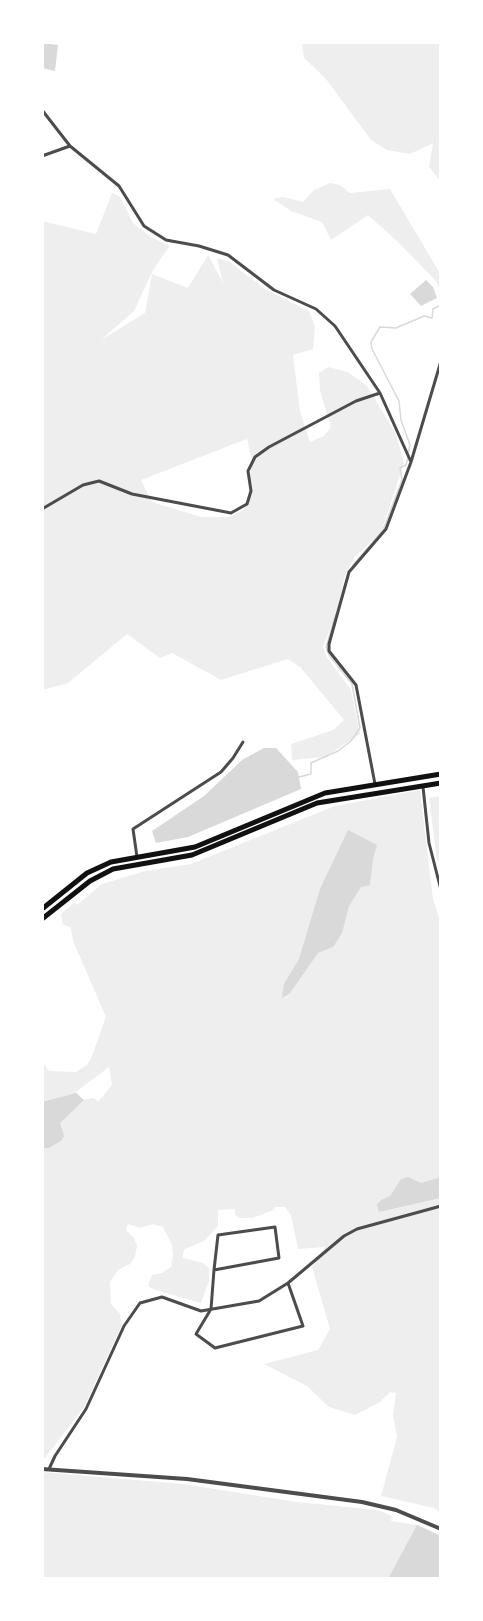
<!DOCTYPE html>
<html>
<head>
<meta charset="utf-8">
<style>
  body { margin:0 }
  #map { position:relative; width:483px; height:1621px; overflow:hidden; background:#fff; font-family:Lora,serif }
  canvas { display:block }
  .frame { position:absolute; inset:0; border:44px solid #fff; pointer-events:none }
</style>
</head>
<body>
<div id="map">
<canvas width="483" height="1621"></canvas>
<div class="frame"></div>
</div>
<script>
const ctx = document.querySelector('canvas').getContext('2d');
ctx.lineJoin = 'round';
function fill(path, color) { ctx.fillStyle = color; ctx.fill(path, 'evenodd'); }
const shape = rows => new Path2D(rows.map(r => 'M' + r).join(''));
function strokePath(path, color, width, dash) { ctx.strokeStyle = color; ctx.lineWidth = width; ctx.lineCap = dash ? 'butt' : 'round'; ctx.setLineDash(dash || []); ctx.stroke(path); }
const green = shape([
  [302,42,441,42,441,182,429,167,433,143,410,154,387,150,371,140,326,79,304,58],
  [330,183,340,185,350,193,390,189,441,275,441,292,436,281,398,242,368,215,331,240,322,222,291,211,273,199,283,197,303,202,314,190],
  [112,193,120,197,133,223,151,237,170,246,154,268,134,311,101,340,145,313,152,274,188,288,208,255,223,283,217,258,230,262,266,290,309,311,315,326,313,349,293,355,300,411,310,442,324,436,331,427,320,391,319,373,328,367,348,372,367,386,396,434,404,463,381,532,355,557,345,575,336,615,323,646,326,656,351,690,360,734,325,757,292,760,291,744,333,730,344,720,301,668,288,659,221,680,172,653,160,658,127,634,68,683,42,690,42,221,96,234],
  [247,439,252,461,247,504,243,510,229,517,201,517,152,502,141,480],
  [420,790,433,899,441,923,441,1177,422,1183,398,1184,390,1196,381,1200,379,1212,441,1198,441,1513,434,1508,381,1496,397,1437,393,1415,396,1393,390,1392,380,1402,355,1415,329,1407,307,1386,264,1364,318,1350,330,1329,312,1267,325,1247,298,1249,291,1215,285,1207,275,1207,274,1210,252,1218,240,1218,235,1215,235,1209,218,1210,218,1226,204,1241,185,1249,183,1253,183,1258,203,1263,209,1268,209,1281,201,1303,155,1290,148,1286,152,1275,162,1273,171,1267,173,1256,172,1245,163,1227,153,1224,140,1228,128,1224,126,1230,134,1238,137,1246,135,1257,130,1264,118,1270,110,1282,111,1304,120,1314,122,1325,84,1407,45,1458,42,1458,42,1060,49,1071,76,1072,87,1065,92,1056,106,1017,73,941,71,928,63,924,61,914,75,902,77,905,102,884,145,871,191,864,335,806],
  [109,1067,112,1085,98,1102,94,1098,83,1100,76,1092],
  [441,796,441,860,437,861,429,798],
  [42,1472,183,1484,297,1502,378,1510,392,1516,391,1521,417,1525,441,1536,441,1579,42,1579]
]);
const water = shape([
  [42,43,58,45,55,71,42,68],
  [426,280,433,287,437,298,421,306,410,294],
  [264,748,276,748,298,772,301,789,188,837,156,843,152,831,204,796,242,760],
  [348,830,377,845,373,859,370,885,361,887,349,906,342,933,333,947,318,953,290,993,282,998,284,984,299,959,320,889],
  [76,1093,84,1100,60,1123,64,1136,62,1140,49,1148,42,1148,42,1102],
  [408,1177,421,1183,441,1177,441,1198,379,1212,377,1205,381,1200,390,1196,401,1179],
  [417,1525,441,1536,441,1579,388,1579]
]);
const stream = shape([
  [408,453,410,445,401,420,399,401,372,349,371,342,380,327,396,328,424,316,432,318,433,309,441,305],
  [353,565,383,530,402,480,400,468,406,465,408,457],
  [299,777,311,774,311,763,338,751,351,741,360,728,352,684,329,655,326,647,336,614]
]);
const minor = shape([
  [42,110,70,146,119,186,144,226,166,240,199,246,228,255,274,290,316,309,335,326,380,393,411,462],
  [42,156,70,146],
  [42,509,83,485,99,481,132,494,231,513,247,504,251,491,248,471,255,457,269,447,356,401,380,393],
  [375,784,356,685,329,651,329,644,349,572,386,529,411,462,441,361],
  [423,787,429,843,441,890],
  [137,857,133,829,221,772,233,758,243,742],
  [214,1270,279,1258,275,1227,218,1235,214,1270,211,1309,196,1334,215,1348,303,1326,288,1283],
  [49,1469,55,1456,86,1409,124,1326,140,1303,162,1297,201,1311,259,1301,288,1283,344,1236,357,1229,441,1206]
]);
const tertiary = shape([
  [42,1469,187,1479,362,1502,396,1510,441,1529]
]);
const primary = shape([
  [42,909,87,873,111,862,195,847,325,793,441,774],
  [42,919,90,881,113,869,192,855,317,803,441,783]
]);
fill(green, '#eee');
fill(water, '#d9d9d9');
strokePath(stream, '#d9d9d9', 1.5);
strokePath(minor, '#4c4c4c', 3);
strokePath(tertiary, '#4c4c4c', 4);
strokePath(primary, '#111', 5);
</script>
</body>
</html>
